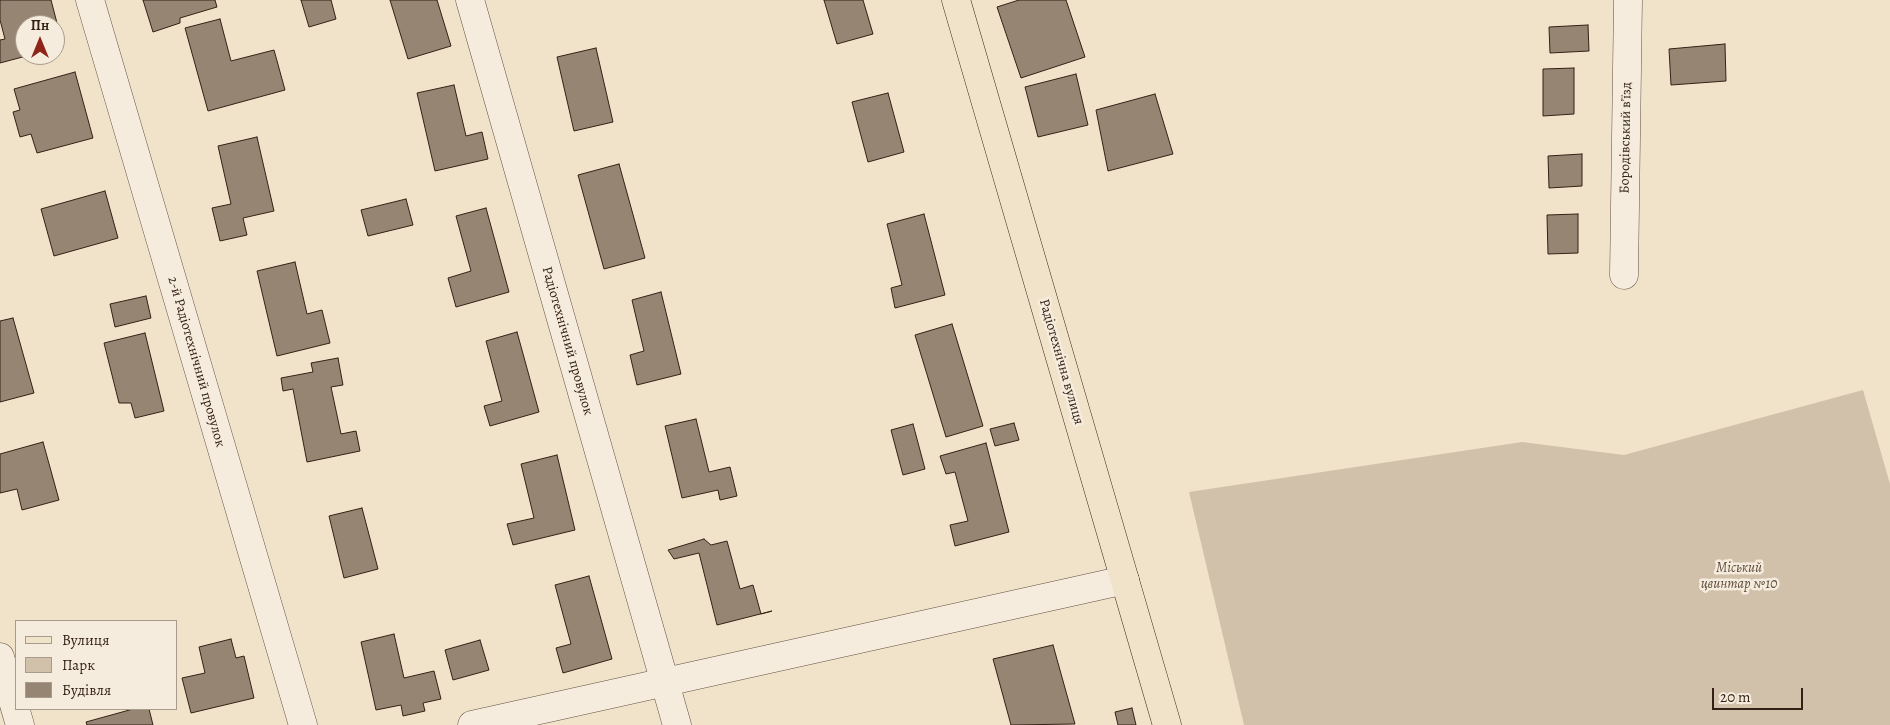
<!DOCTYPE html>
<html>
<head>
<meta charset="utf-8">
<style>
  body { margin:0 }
  #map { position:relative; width:1890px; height:725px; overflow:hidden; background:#f1e2ca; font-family:Alegreya,serif }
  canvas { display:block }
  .legend { position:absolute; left:15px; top:620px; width:162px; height:90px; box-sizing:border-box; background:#f6ecdd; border:1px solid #a89b8d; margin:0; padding:6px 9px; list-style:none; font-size:15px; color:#332115 }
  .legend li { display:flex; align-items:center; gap:10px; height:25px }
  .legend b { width:25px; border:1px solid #a89b8d }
  .north { position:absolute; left:15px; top:15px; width:50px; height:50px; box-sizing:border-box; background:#f6ecdd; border:1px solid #a89b8d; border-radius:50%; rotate:0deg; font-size:14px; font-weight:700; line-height:20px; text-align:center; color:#332115 }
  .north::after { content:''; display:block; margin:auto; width:18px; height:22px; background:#8f2418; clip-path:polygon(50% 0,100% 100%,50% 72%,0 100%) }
  .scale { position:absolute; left:1712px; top:688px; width:91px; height:22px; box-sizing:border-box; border:2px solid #332115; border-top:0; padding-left:6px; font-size:15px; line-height:18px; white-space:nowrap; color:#332115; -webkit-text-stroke:4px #f6ecdd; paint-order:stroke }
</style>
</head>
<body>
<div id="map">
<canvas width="1890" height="725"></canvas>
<ul class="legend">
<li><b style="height:6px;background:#f1e2ca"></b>Вулиця</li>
<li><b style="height:14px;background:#d1c1ab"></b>Парк</li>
<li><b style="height:14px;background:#968573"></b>Будівля</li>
</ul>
<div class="north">Пн</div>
<div class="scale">20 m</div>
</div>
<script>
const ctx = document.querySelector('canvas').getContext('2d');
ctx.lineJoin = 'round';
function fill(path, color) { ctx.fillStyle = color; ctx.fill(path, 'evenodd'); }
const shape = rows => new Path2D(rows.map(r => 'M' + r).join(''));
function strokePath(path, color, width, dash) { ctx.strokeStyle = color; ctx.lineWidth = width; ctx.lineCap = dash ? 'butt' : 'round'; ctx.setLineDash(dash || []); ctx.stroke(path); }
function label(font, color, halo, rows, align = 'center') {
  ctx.font = font + ' Alegreya,serif'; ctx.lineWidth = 5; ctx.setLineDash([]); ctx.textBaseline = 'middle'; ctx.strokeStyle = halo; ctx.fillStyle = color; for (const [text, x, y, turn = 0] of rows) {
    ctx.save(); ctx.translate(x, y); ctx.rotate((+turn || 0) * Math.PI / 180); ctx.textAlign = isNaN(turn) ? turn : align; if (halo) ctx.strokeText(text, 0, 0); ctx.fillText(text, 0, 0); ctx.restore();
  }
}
const green = shape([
  [1863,390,1890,484,1890,725,1244,725,1189,492,1522,442,1624,455]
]);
const building = shape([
  [0,0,51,0,63,46,55,48,55,25,25,25,25,55,30,55,0,63,0,40,5,39,0,20,0,0],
  [143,0,215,0,217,7,180,18,180,23,153,32,143,0],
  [301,0,331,0,336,19,309,27,301,0],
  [390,0,437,0,451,46,408,59,390,0],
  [824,0,863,0,873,34,837,44,824,0],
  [1019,0,1066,0,1085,57,1021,78,997,7,1019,0],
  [220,19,231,61,274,50,285,90,208,111,185,28,220,19],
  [1588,25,1589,51,1550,53,1549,27,1588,25],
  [1725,44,1726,81,1671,85,1669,49,1725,44],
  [596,48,613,122,574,131,557,57,596,48],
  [1574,68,1574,114,1543,116,1543,69,1574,68],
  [75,72,93,138,37,153,31,134,20,137,13,112,20,110,14,89,75,72],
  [1076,74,1088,125,1038,137,1025,87,1076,74],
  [454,85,466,136,482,132,488,159,435,171,417,93,454,85],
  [888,93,904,152,868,162,852,102,888,93],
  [1155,94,1173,154,1108,171,1096,110,1155,94],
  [257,137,274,211,243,218,247,235,220,241,212,208,231,204,218,146,257,137],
  [1582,154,1582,186,1549,188,1548,156,1582,154],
  [619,164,645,258,604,269,578,175,619,164],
  [105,191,118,238,54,256,41,209,105,191],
  [406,199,413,225,368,236,361,210,406,199],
  [486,208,509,292,456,307,448,278,471,271,456,216,486,208],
  [924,214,945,295,895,308,891,288,902,285,887,224,924,214],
  [1578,214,1578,253,1548,254,1547,215,1578,214],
  [295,262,307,314,322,310,330,343,277,356,257,271,295,262],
  [661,292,681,374,637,385,630,355,644,351,632,300,661,292],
  [146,296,151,318,115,327,110,304,146,296],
  [13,318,34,393,0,402,0,321,13,318],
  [952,324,983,426,946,437,915,335,952,324],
  [517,332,539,412,490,426,484,406,502,401,486,341,517,332],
  [145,333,164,411,135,418,131,403,119,403,104,343,145,333],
  [338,358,343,385,331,387,341,434,356,431,360,451,307,462,293,389,283,391,281,378,313,372,311,363,338,358],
  [696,419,709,472,730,467,737,496,720,500,718,490,682,498,665,426,696,419],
  [1014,423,1019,440,995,446,990,429,1014,423],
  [913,424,925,469,903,475,891,430,913,424],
  [43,442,59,500,22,510,17,489,0,493,0,454,43,442],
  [986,443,1009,532,955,546,950,525,968,521,955,472,946,474,940,456,986,443],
  [557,455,575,530,513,545,507,524,534,518,521,464,557,455],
  [362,508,378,569,344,578,329,516,362,508],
  [704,539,711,545,727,541,740,589,753,585,761,614,772,611,717,625,699,553,674,559,668,550,704,539],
  [589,576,612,659,563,673,556,648,571,644,555,585,589,576],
  [394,634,404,678,434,671,441,699,423,703,425,711,403,716,401,705,376,710,361,642,394,634],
  [231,639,236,658,244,656,254,698,191,713,182,678,205,673,199,647,231,639],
  [480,640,489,670,453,680,445,650,480,640],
  [1053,645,1075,724,1011,725,993,659,1053,645],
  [1132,708,1136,725,1118,725,1115,712,1132,708],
  [133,709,149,709,153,725,87,725,86,722,133,709]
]);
const minor = shape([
  [90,0,303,725],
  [470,0,677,725],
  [1624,275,1628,0],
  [0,657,20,725],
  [472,725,1125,580]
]);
const primary = shape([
  [956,0,1167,725]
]);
const streetNames = [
  ["Бородівський в’їзд",1626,138,-89],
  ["Радіотехнічний провулок",567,341,74],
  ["2-й Радіотехнічний провулок",196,362,74],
  ["Радіотехнічна вулиця",1061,362,74]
];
const parkNames = [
  ["Міський",1739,569],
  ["цвинтар №10",1739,585]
];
fill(green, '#d1c1ab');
fill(building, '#968573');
strokePath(building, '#332115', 1);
strokePath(minor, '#625142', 29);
strokePath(primary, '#332115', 29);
strokePath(minor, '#f6ecdd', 28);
strokePath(primary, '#f1e2ca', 28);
label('14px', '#332115', '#f6ecdd', streetNames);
label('italic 14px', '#5a493a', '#f6ecdd', parkNames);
</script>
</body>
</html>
